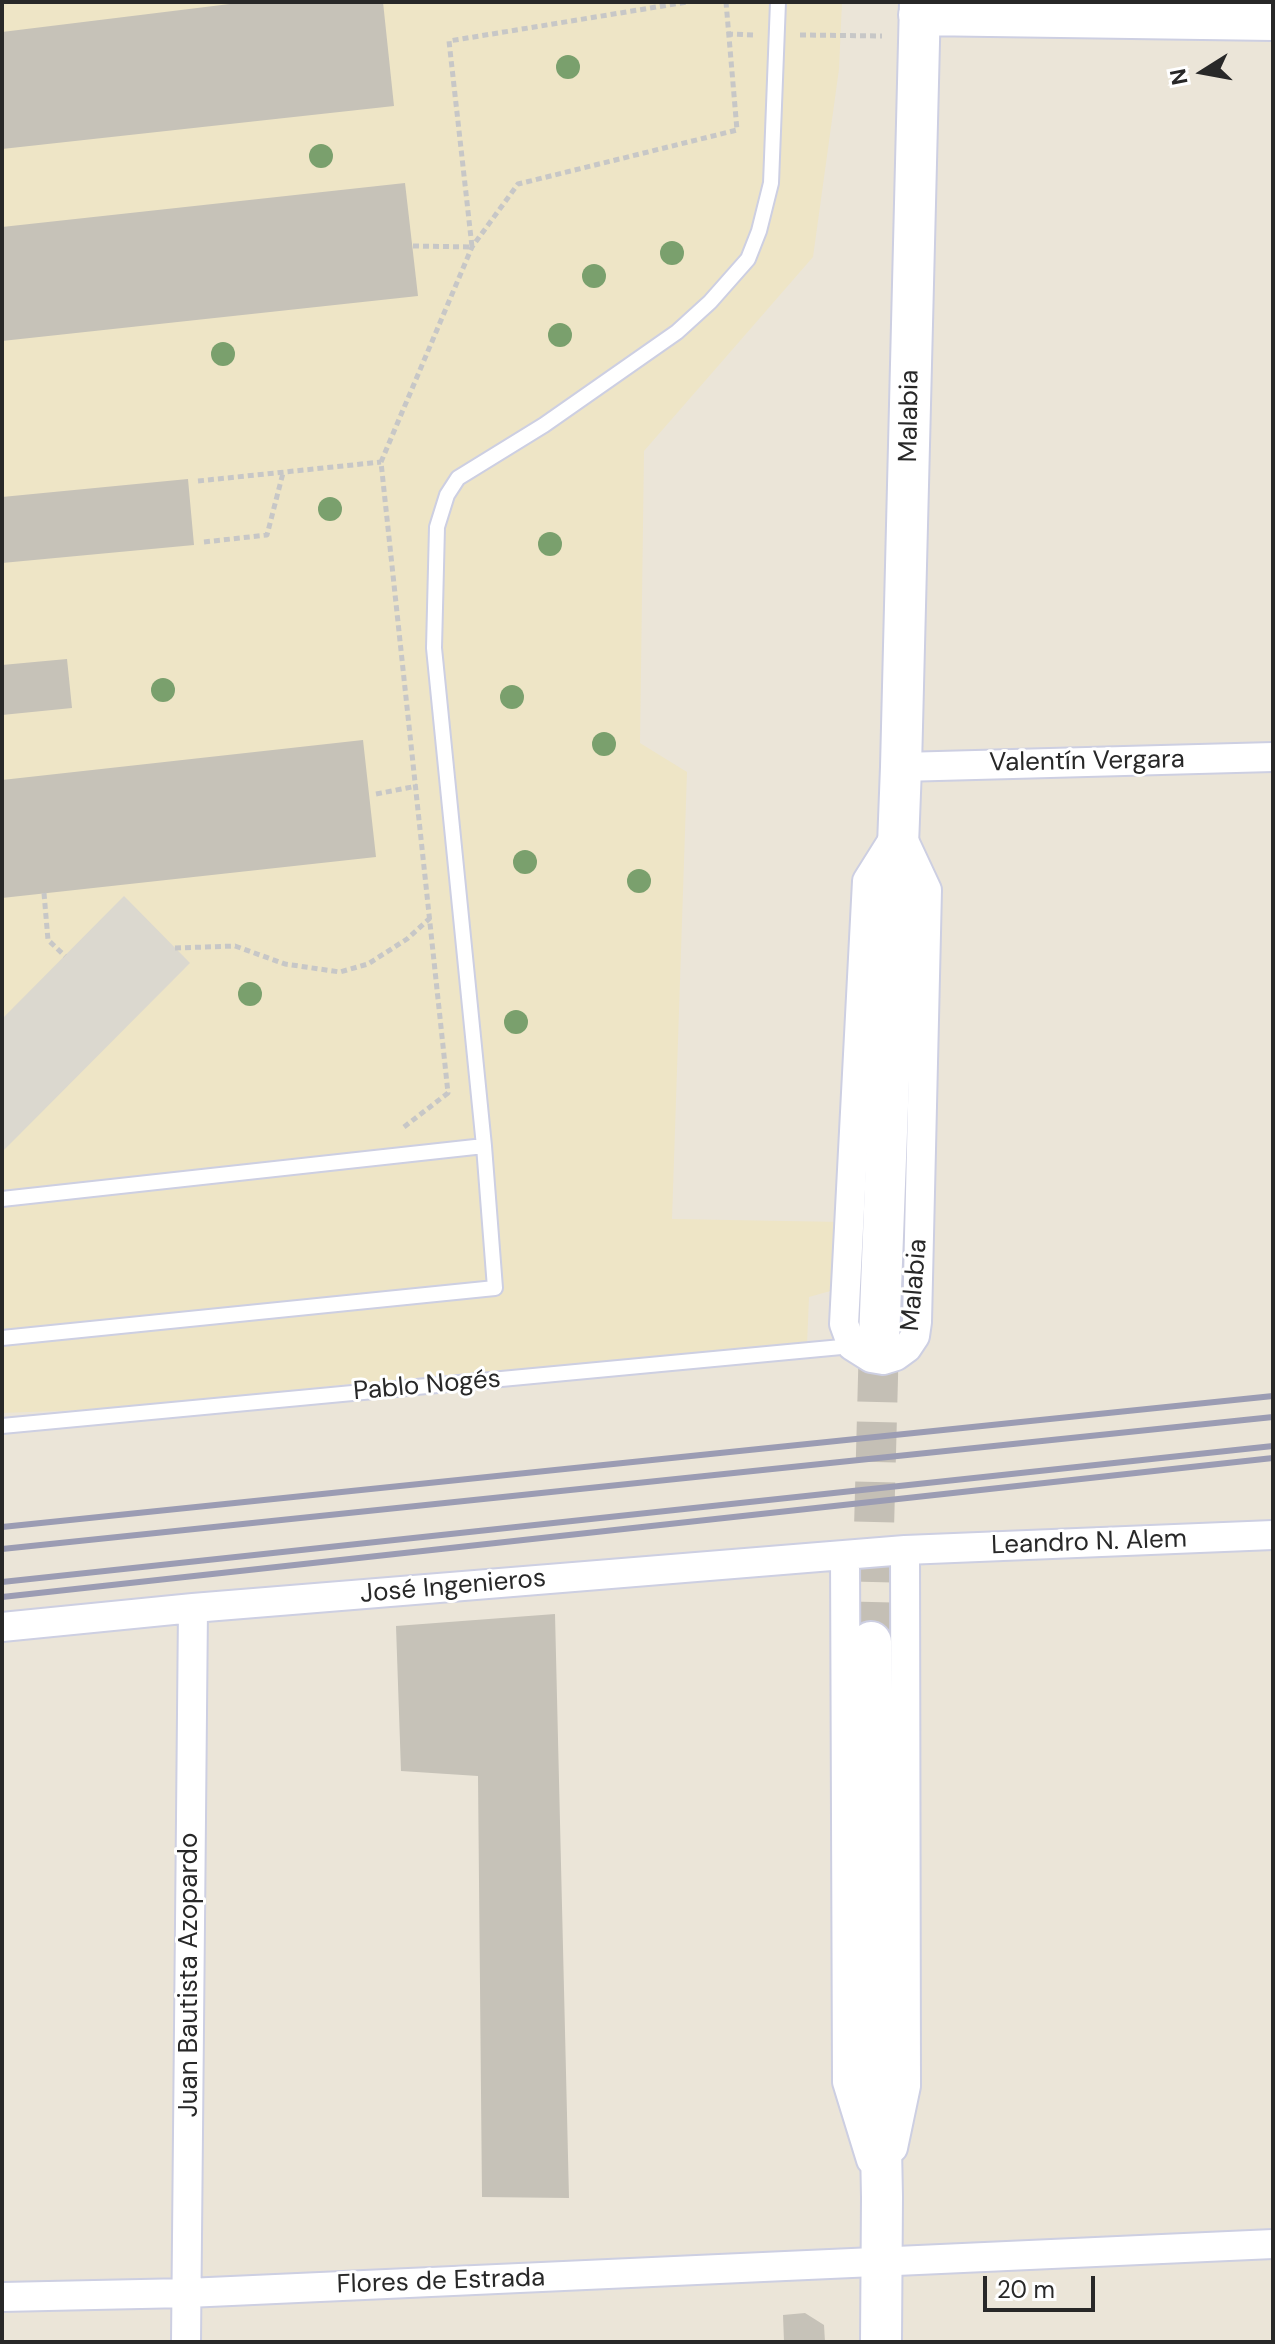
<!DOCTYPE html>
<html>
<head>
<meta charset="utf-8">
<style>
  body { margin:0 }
  #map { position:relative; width:1275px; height:2344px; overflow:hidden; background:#ebe5d8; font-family:"DM Sans",sans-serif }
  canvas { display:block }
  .frame { position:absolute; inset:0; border:4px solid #282828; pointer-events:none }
  .north { position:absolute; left:1163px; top:32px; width:80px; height:80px; -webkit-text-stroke:6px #fff; paint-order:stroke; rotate:259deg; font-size:22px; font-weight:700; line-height:32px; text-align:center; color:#282828 }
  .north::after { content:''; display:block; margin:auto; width:28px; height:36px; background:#282828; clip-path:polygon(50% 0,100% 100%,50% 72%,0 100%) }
  .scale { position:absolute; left:983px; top:2276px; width:112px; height:36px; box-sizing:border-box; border:4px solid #282828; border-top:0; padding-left:10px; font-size:24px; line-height:28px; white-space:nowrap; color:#282828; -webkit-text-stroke:6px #fff; paint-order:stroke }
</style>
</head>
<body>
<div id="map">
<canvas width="1275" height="2344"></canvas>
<div class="frame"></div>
<div class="north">N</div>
<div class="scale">20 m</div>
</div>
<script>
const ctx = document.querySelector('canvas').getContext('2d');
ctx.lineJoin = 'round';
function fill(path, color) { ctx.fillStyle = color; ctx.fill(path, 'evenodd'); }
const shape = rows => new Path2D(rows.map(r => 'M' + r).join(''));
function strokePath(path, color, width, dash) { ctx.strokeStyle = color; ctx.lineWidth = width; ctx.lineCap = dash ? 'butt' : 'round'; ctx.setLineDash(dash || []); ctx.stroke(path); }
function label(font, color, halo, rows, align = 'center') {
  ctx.font = font + ' "DM Sans",sans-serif'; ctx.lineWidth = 6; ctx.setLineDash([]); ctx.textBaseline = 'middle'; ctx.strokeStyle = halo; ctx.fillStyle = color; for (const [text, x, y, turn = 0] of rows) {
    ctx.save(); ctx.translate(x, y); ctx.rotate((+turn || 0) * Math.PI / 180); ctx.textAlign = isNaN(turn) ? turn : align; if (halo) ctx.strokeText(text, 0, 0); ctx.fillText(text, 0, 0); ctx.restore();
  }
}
const education = shape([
  [2,2,842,2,839,69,813,257,644,451,640,743,687,772,672,1219,843,1222,841,1288,809,1297,807,1345,380,1381,109,1409,2,1413]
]);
const plaza = shape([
  [124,896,190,963,4,1150,2,1148,2,1019]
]);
const building = shape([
  [246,2,383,2,394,106,2,149,2,32],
  [405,183,418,296,2,341,2,227],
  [188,479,194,545,2,563,2,497],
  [67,659,72,708,2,715,2,665],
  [363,740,376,857,2,898,2,780],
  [555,1614,569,2198,482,2197,478,1776,401,1771,396,1626],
  [805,2313,824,2325,825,2342,784,2342,783,2315]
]);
const secondaryTunnel = shape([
  [871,1642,879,1340]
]);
const path = shape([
  [727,34,754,35],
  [800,35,882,36],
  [413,246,472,247,449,41,687,2],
  [198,481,381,462],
  [204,542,267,535,283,473],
  [376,794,417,786],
  [44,893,48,940,65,956],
  [175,948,235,946,285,964,340,972,368,964,407,939,430,918],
  [404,1127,448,1093,381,462,472,247,518,184,737,130,726,2]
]);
const lane = shape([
  [2,1199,484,1146],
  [2,1338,495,1288,484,1146,434,648,437,527,447,495,458,478,544,425,677,332,710,302,748,259,759,231,771,183,778,2],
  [2,1426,852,1346]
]);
const street = shape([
  [901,767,1273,757],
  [899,830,927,890,917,1322,915,1336,907,1348,896,1356,883,1360,871,1358,852,1346,844,1324,867,881,899,830],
  [845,1556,847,2082,871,2160],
  [2,1627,193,1608,905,1550,1273,1535],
  [893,2148,906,2086,905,1550],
  [2,2297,187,2293,1273,2244],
  [186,2342,193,1608]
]);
const secondary = shape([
  [919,15,1273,20],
  [879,1340,901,767,920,2],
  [871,1642,882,2197,881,2342]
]);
const rail = shape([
  [2,1527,1273,1396],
  [2,1549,1273,1417],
  [2,1582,1273,1446],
  [2,1597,1273,1458]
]);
const trees = [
  [568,67],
  [321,156],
  [672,253],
  [594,276],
  [560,335],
  [223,354],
  [330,509],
  [550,544],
  [163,690],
  [512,697],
  [604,744],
  [525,862],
  [639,881],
  [250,994],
  [516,1022]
];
const streetNames = [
  ["Malabia",910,416,-89],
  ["Valentín Vergara",1087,762,-1],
  ["Malabia",915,1285,-85],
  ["Pablo Nogés",427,1386,-5],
  ["Leandro N. Alem",1089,1543,-2],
  ["José Ingenieros",453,1587,-5],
  ["Juan Bautista Azopardo",190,1975,-90],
  ["Flores de Estrada",441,2282,-2]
];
fill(education, '#eee5c6');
fill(plaza, '#dbd8cf');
fill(building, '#c6c2b8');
strokePath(secondaryTunnel, '#c4bfb5', 40, [40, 20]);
strokePath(lane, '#cdcfe2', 18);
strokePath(street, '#cdcfe2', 32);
strokePath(secondary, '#cdcfe2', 44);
strokePath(path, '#c7c7c7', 5, [6, 4]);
strokePath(lane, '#fff', 14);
strokePath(street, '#fff', 28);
strokePath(secondary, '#fff', 40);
strokePath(rail, '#9b9cb3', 6);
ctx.fillStyle = '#7aa06d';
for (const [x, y] of trees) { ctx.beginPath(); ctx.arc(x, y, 12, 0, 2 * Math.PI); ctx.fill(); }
label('26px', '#282828', '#fff', streetNames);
</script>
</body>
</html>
